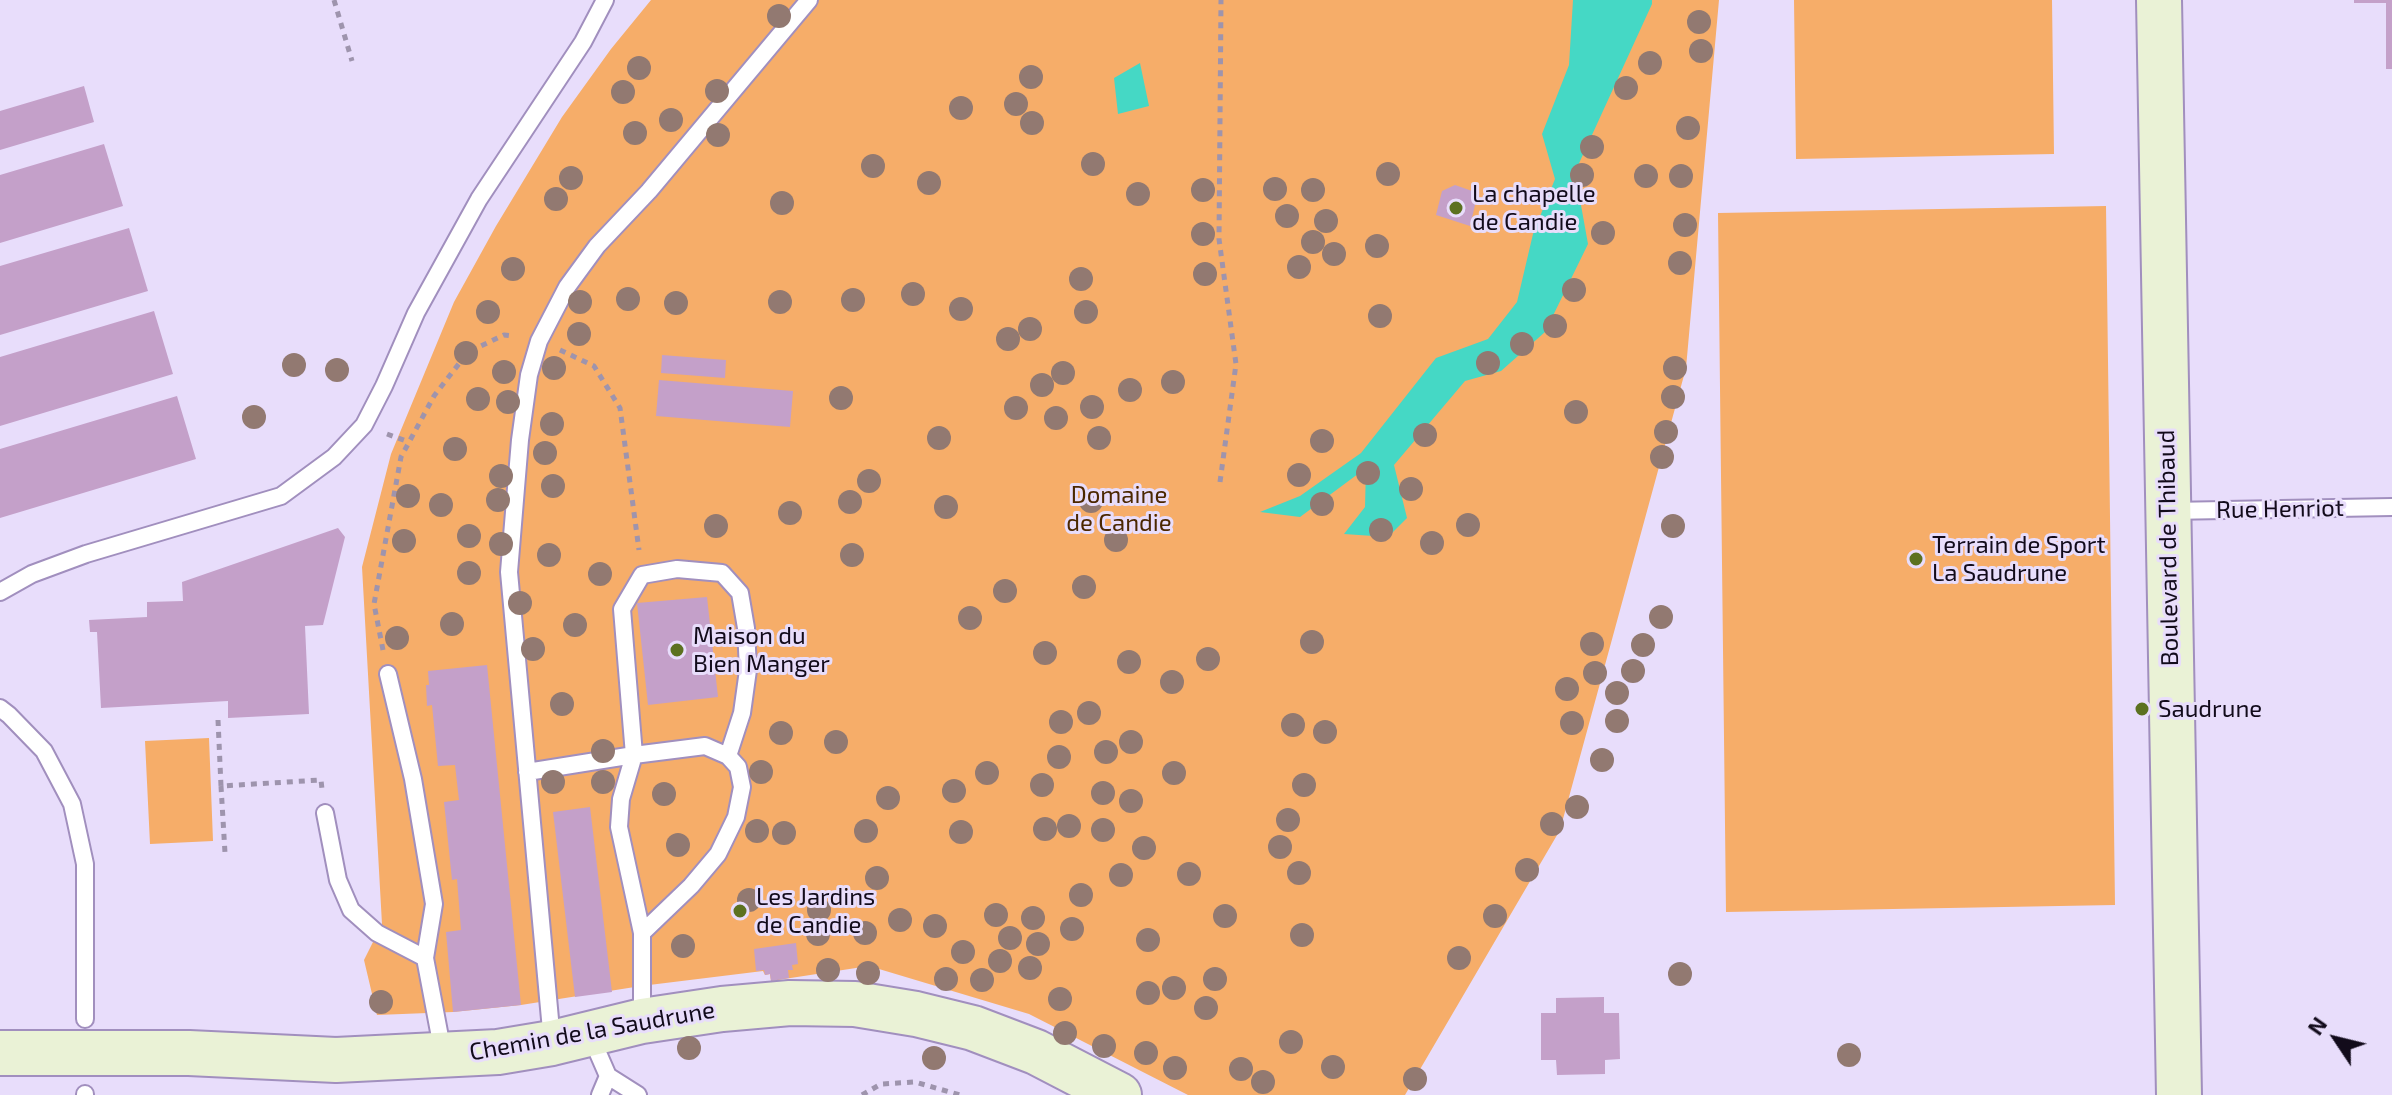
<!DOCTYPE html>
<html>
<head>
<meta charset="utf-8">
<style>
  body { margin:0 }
  #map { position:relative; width:2392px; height:1095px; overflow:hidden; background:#e8ddfb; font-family:"Exo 2",sans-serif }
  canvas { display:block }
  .north { position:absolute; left:2296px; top:999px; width:80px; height:80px; -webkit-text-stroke:6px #e8ddfb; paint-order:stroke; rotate:305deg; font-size:22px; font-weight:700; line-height:32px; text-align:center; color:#120b1b }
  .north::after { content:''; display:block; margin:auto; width:28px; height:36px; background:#120b1b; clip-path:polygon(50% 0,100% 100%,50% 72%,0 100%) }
</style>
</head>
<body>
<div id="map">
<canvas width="2392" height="1095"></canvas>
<div class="north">N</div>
</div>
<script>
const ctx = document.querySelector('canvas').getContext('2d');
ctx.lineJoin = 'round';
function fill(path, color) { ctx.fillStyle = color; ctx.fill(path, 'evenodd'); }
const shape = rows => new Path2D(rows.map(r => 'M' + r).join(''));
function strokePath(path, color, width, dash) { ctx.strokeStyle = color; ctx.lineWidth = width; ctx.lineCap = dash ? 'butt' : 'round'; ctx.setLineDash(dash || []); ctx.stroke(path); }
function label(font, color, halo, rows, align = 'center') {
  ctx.font = font + ' "Exo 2",sans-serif'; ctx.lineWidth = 6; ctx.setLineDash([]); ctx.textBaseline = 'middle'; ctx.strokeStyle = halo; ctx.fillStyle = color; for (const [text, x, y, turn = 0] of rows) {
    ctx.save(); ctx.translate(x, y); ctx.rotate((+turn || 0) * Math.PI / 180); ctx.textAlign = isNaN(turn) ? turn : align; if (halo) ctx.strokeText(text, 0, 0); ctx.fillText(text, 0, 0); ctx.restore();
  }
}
const green = shape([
  [651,0,1719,0,1686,368,1560,830,1405,1095,1188,1095,1029,1014,869,966,771,981,770,974,765,975,763,971,641,986,521,1005,453,1012,377,1015,364,960,382,924,362,567,391,454,454,302,496,226,562,117,611,49],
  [1794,0,2052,0,2054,154,1796,159],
  [2106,206,2115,905,1726,912,1718,213],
  [209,738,213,841,150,844,145,741]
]);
const water = shape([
  [1573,0,1652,0,1652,4,1575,172,1588,244,1545,332,1501,371,1465,381,1394,465,1407,518,1388,537,1344,534,1365,507,1366,468,1300,517,1260,512,1300,496,1361,453,1436,358,1488,339,1517,302,1533,234,1555,179,1542,134,1569,65],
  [1140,63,1149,106,1118,114,1114,78]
]);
const building = shape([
  [2354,0,2392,0,2392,69,2386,69,2386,3,2354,3],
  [84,86,94,122,0,150,0,111],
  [104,144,123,206,0,243,0,175],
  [1455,185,1475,192,1476,201,1470,226,1436,215,1442,191],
  [129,228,148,291,0,335,0,266],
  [154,311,173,374,0,426,0,357],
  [662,355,726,360,725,378,661,373],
  [659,380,793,391,790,427,656,416],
  [177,396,196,459,0,518,0,449],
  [338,528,345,537,323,625,305,626,309,714,228,718,228,701,101,708,97,632,90,632,89,620,147,617,147,602,183,601,182,582],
  [707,597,718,697,648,705,637,603],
  [487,665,521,1005,453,1012,446,932,461,930,457,879,452,880,444,802,459,800,455,765,438,766,432,705,427,706,426,685,429,685,428,671],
  [590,807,612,992,575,997,553,812],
  [796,943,798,964,792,965,793,970,788,970,789,978,771,981,770,974,765,975,764,970,756,971,754,949],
  [1604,997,1604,1013,1619,1013,1620,1059,1605,1060,1605,1074,1557,1075,1556,1060,1541,1060,1541,1013,1556,1013,1556,998]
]);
const path = shape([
  [334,0,352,61],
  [560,350,594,366,620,408,639,550],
  [387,434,409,442],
  [1220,482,1236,364,1219,239,1221,0],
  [383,650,374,604,401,457,434,396,468,352,504,335,513,336],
  [218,720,221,786,321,780,322,789],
  [221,786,225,853],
  [862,1095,881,1084,915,1082,960,1095]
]);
const lane = shape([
  [2169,511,2392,507],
  [0,592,32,574,86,554,281,496,334,457,364,425,384,386,416,313,479,199,583,42,605,0],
  [388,674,413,779,434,904,425,958],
  [0,708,9,715,44,751,72,804,85,864,85,1019],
  [527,772,634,755,622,609,642,575,677,569,722,573,740,593,746,628,748,670,742,713,728,756],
  [325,813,338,880,351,910,377,933,425,958,443,1053],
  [642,1020,642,933,691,886,718,854,736,817,742,787,738,767,728,756,705,746,634,755,621,799,619,827,642,933],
  [591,1037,608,1076,638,1095],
  [552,1041,509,572,520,440,529,375,539,341,567,287,597,246,649,191,809,0],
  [85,1094,85,1095],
  [600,1095,608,1076]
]);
const secondary = shape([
  [2159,0,2179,1095],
  [0,1053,189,1053,336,1060,498,1052,552,1043,642,1021,722,1009,790,1003,855,1004,916,1014,973,1028,1036,1052,1119,1095]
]);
const trees = [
  [779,16],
  [1699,22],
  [1701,51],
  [1650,63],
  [639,68],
  [1031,77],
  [1626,88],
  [717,91],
  [623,92],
  [1016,104],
  [961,108],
  [671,120],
  [1032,123],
  [1688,128],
  [635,133],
  [718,135],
  [1592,147],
  [1093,164],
  [873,166],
  [1388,174],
  [1582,175],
  [1646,176],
  [1681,176],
  [571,178],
  [929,183],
  [1275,189],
  [1203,190],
  [1313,190],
  [1138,194],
  [556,199],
  [782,203],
  [1287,216],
  [1326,221],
  [1685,225],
  [1603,233],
  [1203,234],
  [1313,242],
  [1377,246],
  [1334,254],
  [1680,263],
  [1299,267],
  [513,269],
  [1205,274],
  [1081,279],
  [1574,290],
  [913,294],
  [628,299],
  [853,300],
  [580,302],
  [780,302],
  [676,303],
  [961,309],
  [488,312],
  [1086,312],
  [1380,316],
  [1555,326],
  [1030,329],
  [579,334],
  [1008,339],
  [1522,344],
  [466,353],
  [1488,363],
  [294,365],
  [554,368],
  [1675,368],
  [337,370],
  [504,372],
  [1063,373],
  [1173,382],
  [1042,385],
  [1130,390],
  [1673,397],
  [841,398],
  [478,399],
  [508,402],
  [1092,407],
  [1016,408],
  [1576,412],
  [254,417],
  [1056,418],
  [552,424],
  [1666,432],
  [1425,435],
  [939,438],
  [1099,438],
  [1322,441],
  [455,449],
  [545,453],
  [1662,457],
  [1368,473],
  [1299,475],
  [501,476],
  [869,481],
  [553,486],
  [1411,489],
  [408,496],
  [498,500],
  [1091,501],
  [850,502],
  [1322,504],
  [441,505],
  [946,507],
  [790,513],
  [1468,525],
  [716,526],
  [1673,526],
  [1381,530],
  [469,536],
  [1116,540],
  [404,541],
  [1432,543],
  [501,544],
  [549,555],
  [852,555],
  [469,573],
  [600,574],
  [1084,587],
  [1005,591],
  [520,603],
  [1661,617],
  [970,618],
  [452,624],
  [575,625],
  [397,638],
  [1312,642],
  [1592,644],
  [1643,645],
  [533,649],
  [1045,653],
  [1208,659],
  [1129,662],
  [1633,671],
  [1595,673],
  [1172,682],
  [1567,689],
  [1617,693],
  [562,704],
  [1089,713],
  [1617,721],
  [1061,722],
  [1572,723],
  [1293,725],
  [1325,732],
  [781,733],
  [836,742],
  [1131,742],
  [603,751],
  [1106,752],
  [1059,757],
  [1602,760],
  [761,772],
  [987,773],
  [1174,773],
  [553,782],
  [603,782],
  [1042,785],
  [1304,785],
  [954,791],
  [1103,793],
  [664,794],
  [888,798],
  [1131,801],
  [1577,807],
  [1288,820],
  [1552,824],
  [1069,826],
  [1045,829],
  [1103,830],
  [757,831],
  [866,831],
  [961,832],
  [784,833],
  [678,845],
  [1280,847],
  [1144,848],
  [1527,870],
  [1299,873],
  [1189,874],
  [1121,875],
  [877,878],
  [1081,895],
  [749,900],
  [819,910],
  [996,915],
  [1225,916],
  [1495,916],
  [1033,918],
  [900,920],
  [935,926],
  [1072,929],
  [865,933],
  [818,934],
  [1302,935],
  [1010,938],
  [1148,940],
  [1038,944],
  [683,946],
  [963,952],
  [1459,958],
  [1000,961],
  [1030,968],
  [828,970],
  [868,973],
  [1680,974],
  [946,979],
  [1215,979],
  [982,980],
  [1174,988],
  [1148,993],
  [1060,999],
  [381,1002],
  [1206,1008],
  [1065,1033],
  [1291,1042],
  [1104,1046],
  [689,1048],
  [1146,1053],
  [1849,1055],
  [934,1058],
  [1333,1067],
  [1175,1068],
  [1241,1069],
  [1415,1079],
  [1263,1082]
];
const markers = [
  [1456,208,8,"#5c7120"],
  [1916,559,8,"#5c7120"],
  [677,650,8,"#5c7120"],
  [2142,709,8,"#5c7120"],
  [740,911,8,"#5c7120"]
];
const poiNames = [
  ["La chapelle",1472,194],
  ["de Candie",1472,222],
  ["Terrain de Sport",1932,545],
  ["La Saudrune",1932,573],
  ["Maison du",693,636],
  ["Bien Manger",693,664],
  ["Saudrune",2158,709],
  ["Les Jardins",756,897],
  ["de Candie",756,925]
];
const parkNames = [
  ["Domaine",1119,495],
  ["de Candie",1119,523]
];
const streetNames = [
  ["Rue Henriot",2280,509,-1],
  ["Boulevard de Thibaud",2168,548,-91],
  ["Chemin de la Saudrune",592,1031,-10]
];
fill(green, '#f6ad69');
fill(water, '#45d8c5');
fill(building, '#c4a0c9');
strokePath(lane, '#a18fbe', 20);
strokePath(secondary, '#a18fbe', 48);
strokePath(path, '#9e94ad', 5, [6, 6]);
strokePath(lane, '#fff', 16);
strokePath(secondary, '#eaf2d6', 44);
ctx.fillStyle = '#927971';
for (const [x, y] of trees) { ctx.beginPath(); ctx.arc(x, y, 12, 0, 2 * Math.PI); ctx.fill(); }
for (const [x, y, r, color] of markers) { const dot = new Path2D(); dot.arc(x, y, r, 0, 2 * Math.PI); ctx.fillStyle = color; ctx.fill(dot); strokePath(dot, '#e8ddfb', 3); }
label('24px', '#120b1b', '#e8ddfb', poiNames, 'left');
label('24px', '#4b2700', '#e8ddfb', parkNames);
label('24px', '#120b1b', '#e8ddfb', streetNames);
</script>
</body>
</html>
